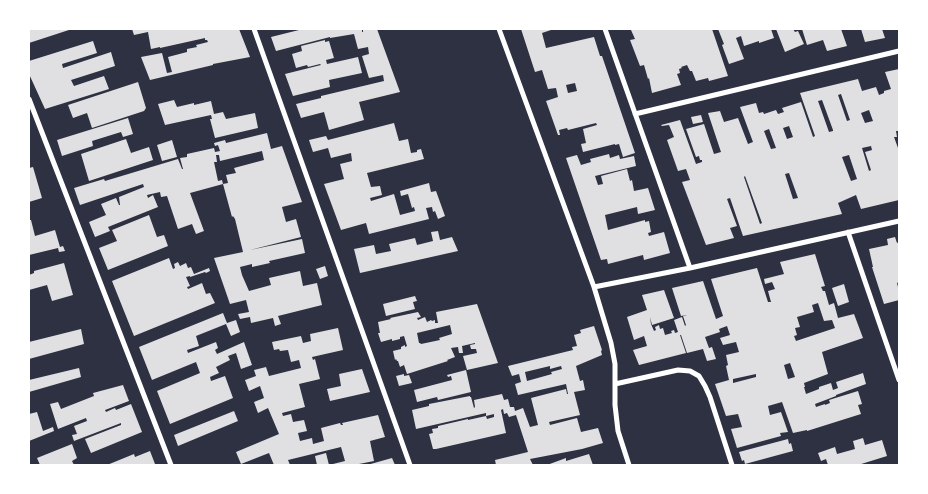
<!DOCTYPE html>
<html>
<head>
<meta charset="utf-8">
<style>
  body { margin:0 }
  #map { position:relative; width:928px; height:494px; overflow:hidden; background:#2d3142; font-family:"Space Grotesk",sans-serif }
  canvas { display:block }
  .frame { position:absolute; inset:0; border:30px solid #fff; pointer-events:none }
</style>
</head>
<body>
<div id="map">
<canvas width="928" height="494"></canvas>
<div class="frame"></div>
</div>
<script>
const ctx = document.querySelector('canvas').getContext('2d');
ctx.lineJoin = 'round';
function fill(path, color) { ctx.fillStyle = color; ctx.fill(path, 'evenodd'); }
const shape = rows => new Path2D(rows.map(r => 'M' + r).join(''));
function strokePath(path, color, width, dash) { ctx.strokeStyle = color; ctx.lineWidth = width; ctx.lineCap = dash ? 'butt' : 'round'; ctx.setLineDash(dash || []); ctx.stroke(path); }
const building = shape([
  [29,29,72,29,29,43],
  [132,29,239,29,250,57,213,64,213,65,150,80,141,57,162,53,167,73,172,72,168,57,187,52,187,49,197,47,196,45,208,42,207,40,205,40,205,38,160,48,160,47,151,49,148,32,134,35],
  [303,29,362,29,362,32,363,32,363,29,377,29,400,92,359,102,364,120,329,130,324,112,301,118,296,104,321,98,321,96,384,81,383,75,369,78,362,56,369,54,368,47,358,49,354,34,330,38,330,37,276,51,271,37],
  [521,29,554,29,542,33,546,48,594,37,600,56,602,56,635,153,623,157,619,144,615,145,615,144,583,152,581,144,586,143,583,129,597,125,596,123,568,130,567,128,559,130,560,135,558,135,546,101,558,97,556,88,548,89,542,70,535,72],
  [575,83,577,91,568,93,566,85],
  [634,29,712,29,728,76,709,81,708,78,696,81,692,71,690,71,687,65,681,67,682,68,679,69,680,73,677,74,681,85,652,93,649,78,648,79,644,65,640,66,630,40,635,39,631,30],
  [718,29,771,29,774,38,759,43,759,41,744,46,741,36,736,38,744,59,729,64,722,45,724,44],
  [776,29,793,29,795,32,798,31,804,44,785,52],
  [802,29,841,29,847,46,827,51,823,40,807,45],
  [861,29,882,29,885,38,865,42],
  [325,40,325,42,329,41,334,58,326,60,327,64,358,57,362,73,329,80,330,87,293,96,285,74,321,65,320,64,308,67,307,65,296,68,292,54,302,51,301,46],
  [93,41,97,53,62,64,63,68,111,52,115,66,71,80,74,86,104,76,109,89,45,109,29,74,29,61],
  [899,69,899,131,896,131,897,137,894,137,898,148,899,148,899,200,861,209,856,195,838,203,842,214,743,236,730,198,727,199,737,226,730,228,734,238,706,245,682,182,690,180,686,169,678,171,667,140,674,137,669,125,662,126,661,125,680,120,696,164,702,162,702,160,700,160,699,156,696,157,686,129,704,124,714,154,721,152,708,113,720,111,724,122,738,118,748,144,753,142,740,107,756,103,759,113,763,112,764,114,776,110,778,114,784,112,782,108,801,102,813,137,815,136,800,93,858,79,862,91,876,87,879,95,884,93,884,91,891,89,885,72],
  [841,94,850,120,847,121,838,95],
  [822,100,833,130,833,131,829,132,818,101],
  [869,110,873,121,865,123,861,113],
  [789,126,793,137,787,139,783,128],
  [769,129,776,148,771,149,764,131],
  [871,146,872,150,865,152,871,170,869,171,862,148],
  [849,155,857,179,851,181,842,157],
  [789,173,798,198,793,199,785,174],
  [745,176,762,223,760,224,744,177],
  [138,82,146,108,144,111,92,128,87,113,73,118,68,105],
  [174,100,177,107,194,103,194,105,211,101,214,114,223,112,226,119,255,113,258,128,215,138,210,119,212,119,211,115,165,125,158,104],
  [701,115,703,122,693,124,691,117],
  [128,118,133,134,123,137,121,132,92,141,93,146,62,156,57,140],
  [394,123,399,141,408,139,411,153,417,152,417,150,421,149,424,159,367,173,371,187,380,186,382,195,370,198,371,201,394,194,400,215,415,211,414,207,412,208,408,194,401,196,400,191,429,183,431,192,436,191,445,216,438,219,435,211,433,212,432,207,426,208,429,219,369,234,366,223,341,230,324,184,344,179,340,164,352,161,351,153,331,158,328,148,313,152,309,140,326,136,328,140],
  [267,133,271,149,282,146,302,202,282,207,286,222,296,219,301,237,250,250,302,239,305,253,269,261,270,263,252,267,252,264,240,267,242,275,249,291,271,285,269,278,300,271,303,286,317,283,322,305,278,316,281,324,275,326,273,318,251,323,250,317,240,319,238,314,249,312,246,300,230,304,214,258,243,252,235,219,233,216,232,217,223,184,228,183,226,175,236,173,234,168,264,160,262,151,220,161,219,155,216,155,217,162,214,162,218,181,222,180,223,184,190,193,204,231,196,234,192,224,178,229,167,196,161,197,160,192,147,195,148,198,153,195,158,207,108,227,110,231,95,237,89,222,106,215,101,204,116,198,119,205,120,205,119,197,144,187,143,184,80,205,74,188,104,179,105,181,178,159,182,169,183,169,180,158,187,157,187,154,214,148,215,152,220,151,218,145,215,146,214,143,225,140,226,143],
  [126,139,131,153,149,147,153,160,89,181,81,154],
  [172,140,177,157,162,161,157,145],
  [609,154,610,158,619,155,620,159,634,156,636,166,595,176,598,185,603,184,601,176,627,169,630,181,632,180,634,191,648,188,655,210,638,214,637,207,605,215,608,230,645,220,645,222,649,221,651,232,648,233,649,236,664,232,670,253,644,260,643,255,608,264,607,259,601,260,566,158,577,155,581,165,591,162,590,159],
  [33,167,42,198,29,202,29,168],
  [149,215,157,237,164,235,168,246,108,270,99,248,117,241,112,230],
  [29,220,31,220,35,236,55,230,60,247,63,246,65,251,59,252,58,248,29,255],
  [438,231,440,240,452,237,458,251,360,273,354,249,374,245,376,254,391,251,389,244,415,238,417,245,433,241,431,232],
  [895,237,897,243,899,242,899,282,897,283,899,291,899,300,884,304,872,267,873,267,869,249,888,245,887,239],
  [815,254,825,286,821,287,823,291,825,291,829,305,834,303,838,318,854,314,863,338,822,352,828,374,804,383,805,387,804,387,806,394,819,389,819,387,831,383,833,390,838,388,836,382,863,373,866,384,836,395,836,396,815,404,816,407,825,404,825,405,830,403,829,400,858,391,862,404,858,405,861,414,807,431,807,430,793,433,782,402,768,406,770,415,781,412,788,432,780,433,781,436,737,448,731,429,742,427,738,414,726,416,715,384,729,380,726,366,728,365,726,355,739,352,736,342,723,345,720,338,730,335,727,326,719,329,720,332,705,337,709,348,712,347,716,359,707,361,703,349,687,353,681,335,680,335,686,353,639,365,633,350,647,346,644,336,634,340,627,317,647,310,642,295,664,290,674,318,652,325,650,317,651,324,654,331,656,330,655,327,659,325,660,329,663,328,665,335,672,333,671,331,674,330,675,333,678,332,674,320,682,317,685,326,686,325,683,316,687,315,681,316,672,288,703,281,716,319,723,316,711,279,757,268,768,302,771,302,768,291,775,289,772,282,765,284,764,279,784,274,780,262],
  [818,303,824,321,832,320,835,328,796,341,794,336,797,335,795,328,800,327,797,317,814,312,812,305],
  [790,363,795,377,788,379,784,365],
  [756,374,756,377,733,383,733,379],
  [169,258,173,269,175,268,174,264,178,262,180,266,186,263,188,268,191,267,194,274,209,268,210,271,206,273,205,272,190,277,190,276,186,277,190,286,187,287,188,289,202,283,206,294,210,293,215,303,134,336,112,281],
  [64,263,73,295,52,301,47,285,29,290,29,275,34,273,34,271],
  [325,266,328,276,320,279,316,269],
  [844,284,849,302,838,306,832,288],
  [415,296,417,301,413,302,415,309,386,316,383,304],
  [477,304,498,363,467,370,463,356,477,353,476,349,471,349,470,345,475,344,475,343,462,346,463,353,459,353,458,347,451,348,455,357,447,360,448,361,407,374,404,365,400,367,398,361,397,361,396,359,395,360,393,351,401,349,401,347,405,345,405,347,407,346,404,336,400,337,400,339,392,341,392,339,381,342,378,333,380,333,378,322,391,319,390,318,418,312,421,317,417,318,418,320,425,317,427,322,431,320,432,321,435,320,435,323,438,323,436,312],
  [450,325,452,334,439,338,440,340,421,344,420,343,419,343,417,333],
  [223,313,227,323,236,320,240,332,231,336,226,324,196,336,199,346,187,350,188,353,216,342,218,348,215,350,217,354,244,342,252,365,241,369,236,353,228,356,230,360,216,367,219,373,210,377,211,381,225,376,233,398,170,424,157,391,200,373,196,362,152,380,139,347],
  [594,326,602,350,601,351,602,355,576,366,580,381,583,380,585,390,574,392,580,415,549,422,550,425,577,418,581,432,598,428,603,443,582,449,530,459,533,465,496,465,495,460,528,452,516,415,509,417,507,413,504,414,503,409,501,410,506,433,436,449,433,449,429,434,433,433,432,429,438,428,438,426,468,419,468,420,486,416,487,419,494,417,494,414,486,416,486,413,416,429,412,410,429,406,429,404,470,396,470,397,471,397,474,408,475,407,474,400,502,394,504,400,508,399,510,407,514,407,515,411,523,408,530,427,538,425,531,398,566,389,567,394,568,394,566,384,518,395,515,384,521,382,519,374,512,376,508,366,573,350,572,347,577,346,574,335,581,333,580,330],
  [550,366,550,369,561,366,562,369,551,372,552,374,527,381,525,372],
  [338,328,343,350,312,357,313,360,315,359,320,379,299,384,305,407,282,413,283,416,291,414,293,422,304,420,307,431,298,433,300,441,312,438,313,444,324,441,321,428,340,423,341,425,343,425,342,423,378,415,385,437,370,441,374,461,354,465,329,465,345,461,341,447,288,460,290,465,274,465,269,453,241,464,236,452,279,434,268,408,258,413,254,402,264,398,260,386,249,391,245,380,256,376,254,370,266,367,269,376,301,368,299,360,291,362,288,350,280,351,279,349,274,350,272,342,301,336,303,343,311,341,310,334],
  [81,329,84,344,29,359,29,342],
  [79,368,81,377,29,392,29,380],
  [362,369,370,392,330,401,327,389,341,386,339,374],
  [466,370,471,392,438,400,437,397,417,402,414,390,452,380,451,376,448,377,447,375],
  [404,374,404,376,409,375,412,383,399,386,396,376],
  [123,385,129,401,105,410,106,412,115,408,116,410,131,404,142,432,91,453,85,439,121,425,121,423,74,441,72,435,77,434,74,426,87,421,86,418,58,429,50,404,58,402,61,409,94,396,93,393],
  [234,411,238,421,178,446,174,435],
  [37,412,43,431,53,427,54,431,29,441,29,414],
  [863,438,865,445,882,440,887,456,858,465,828,465,826,459,821,461,818,453,835,447,837,454,855,449,853,441],
  [788,439,789,444,791,443,793,451,745,464,744,460,742,461,739,452],
  [72,444,77,458,72,461,74,465,40,465,37,458],
  [150,451,155,464,151,465,107,465,134,454,135,457],
  [326,453,329,465,317,465,315,456],
  [589,454,593,465,547,465,566,458,566,461],
  [392,458,395,465,367,465]
]);
const minor = shape([
  [254,29,410,465],
  [499,29,594,287,611,343,615,364,615,405,618,431,629,465],
  [605,29,690,268],
  [29,99,171,465],
  [635,114,899,51],
  [848,232,899,380],
  [594,287,690,268,899,221],
  [615,384,678,370,690,371,699,376,705,386,710,397,732,465]
]);
fill(building, '#e0e0e3');
strokePath(minor, '#fff', 5);
</script>
</body>
</html>
